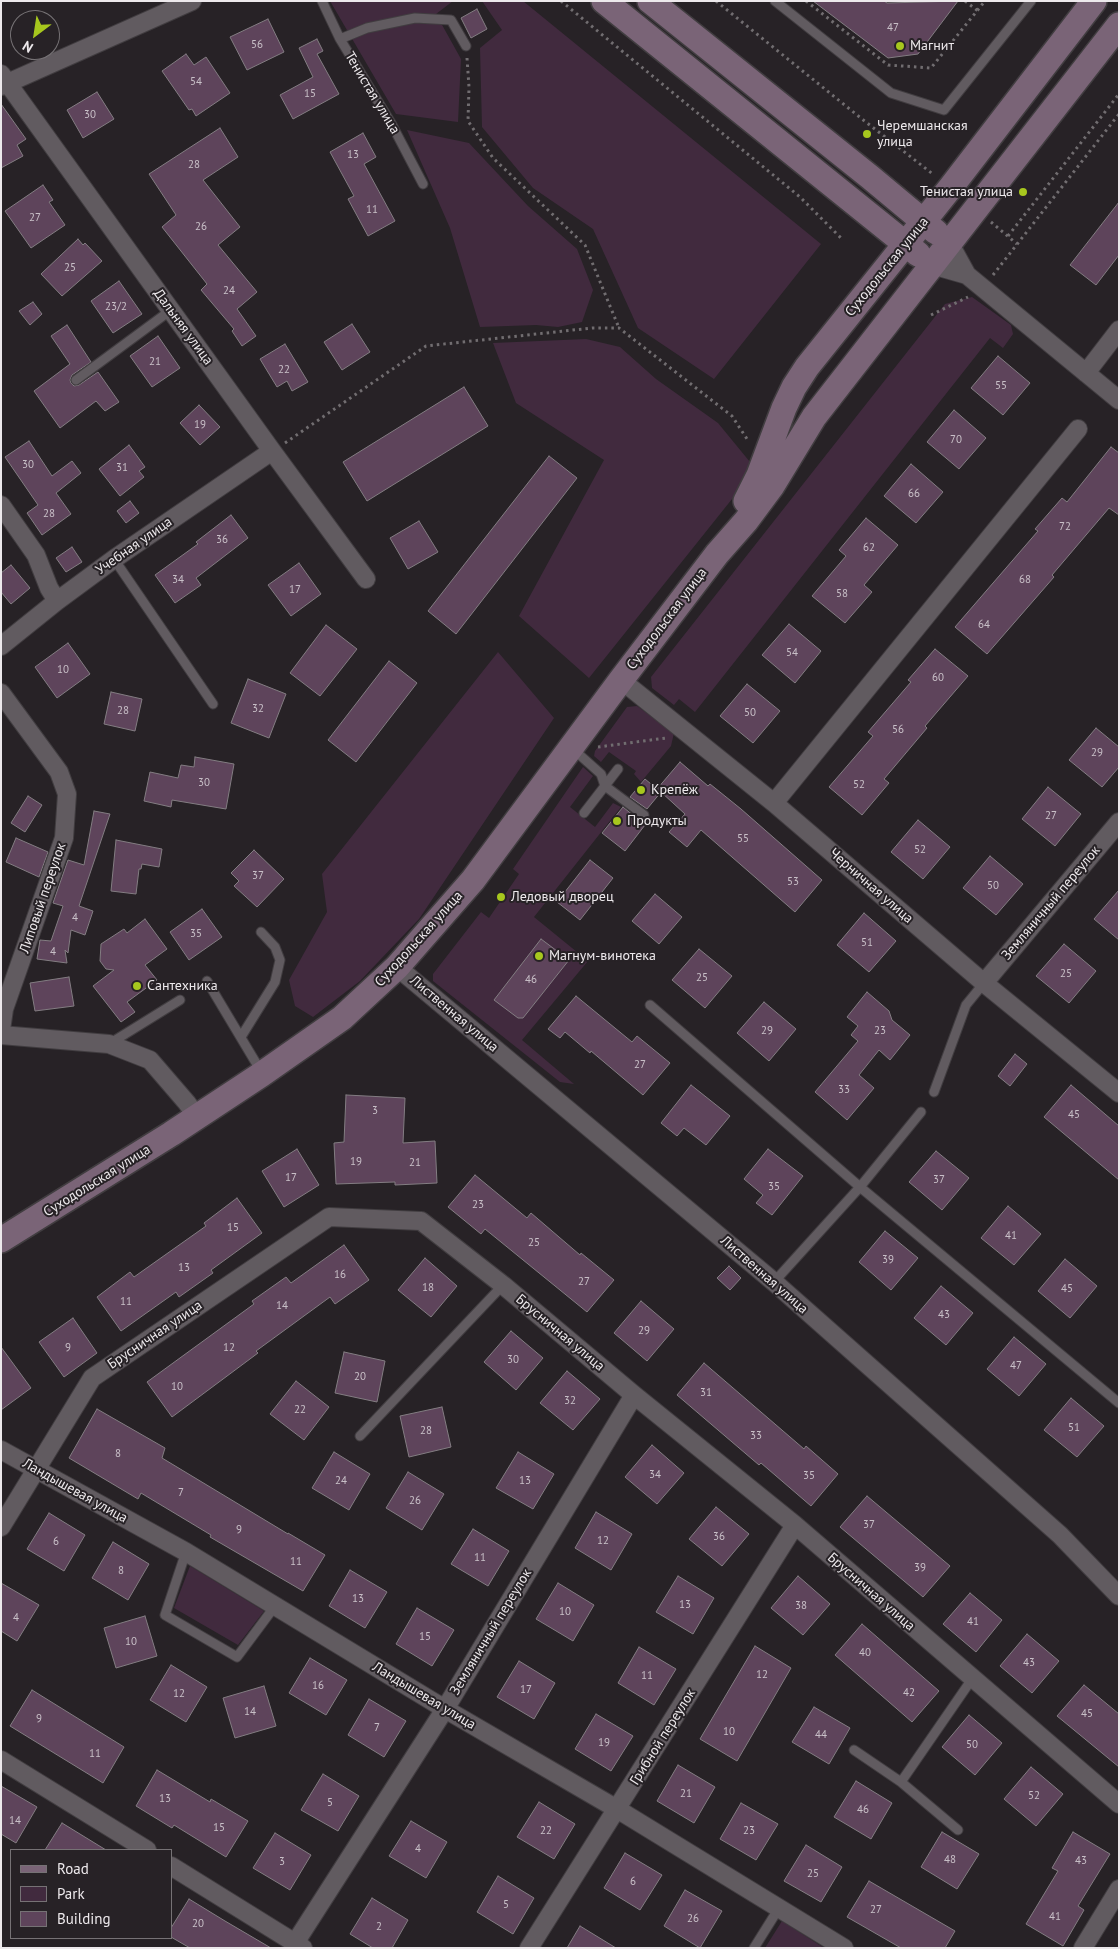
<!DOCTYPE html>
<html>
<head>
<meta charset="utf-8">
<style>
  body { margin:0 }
  #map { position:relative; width:1120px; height:1949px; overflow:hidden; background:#272226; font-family:"PT Sans",sans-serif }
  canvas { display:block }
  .frame { position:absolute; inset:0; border:2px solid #ede9ec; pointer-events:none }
  .legend { position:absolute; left:10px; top:1849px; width:162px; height:90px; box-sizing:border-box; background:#272226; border:1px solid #767275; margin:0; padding:6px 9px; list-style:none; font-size:15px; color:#ede9ec }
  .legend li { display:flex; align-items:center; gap:10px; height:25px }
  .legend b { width:25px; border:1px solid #767275 }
  .north { position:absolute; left:10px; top:10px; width:50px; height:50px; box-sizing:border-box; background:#272226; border:1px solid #767275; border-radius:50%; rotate:211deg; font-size:14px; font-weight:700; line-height:20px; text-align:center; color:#ede9ec }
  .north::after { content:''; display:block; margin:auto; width:18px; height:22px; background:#a7c71e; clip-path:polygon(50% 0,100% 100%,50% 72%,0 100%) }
</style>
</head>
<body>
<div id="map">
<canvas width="1120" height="1949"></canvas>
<div class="frame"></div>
<ul class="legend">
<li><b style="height:6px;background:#7a6477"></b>Road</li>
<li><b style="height:14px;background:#412a3e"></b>Park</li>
<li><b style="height:14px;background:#5e445b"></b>Building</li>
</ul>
<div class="north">N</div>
</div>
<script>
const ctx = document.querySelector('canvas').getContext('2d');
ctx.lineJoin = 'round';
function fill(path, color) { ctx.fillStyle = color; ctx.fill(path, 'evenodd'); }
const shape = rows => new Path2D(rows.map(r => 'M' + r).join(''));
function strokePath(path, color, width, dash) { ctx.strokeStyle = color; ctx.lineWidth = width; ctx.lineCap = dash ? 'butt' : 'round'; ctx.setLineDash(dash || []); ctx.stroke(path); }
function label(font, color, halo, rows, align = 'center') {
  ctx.font = font + ' "PT Sans",sans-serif'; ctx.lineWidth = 4; ctx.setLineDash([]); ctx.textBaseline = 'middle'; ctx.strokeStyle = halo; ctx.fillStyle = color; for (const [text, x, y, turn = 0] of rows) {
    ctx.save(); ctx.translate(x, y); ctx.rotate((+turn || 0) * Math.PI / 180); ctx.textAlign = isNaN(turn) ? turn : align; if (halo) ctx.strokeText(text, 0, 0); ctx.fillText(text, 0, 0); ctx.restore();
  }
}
const green = shape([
  [330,1,453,1,436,14,461,59,458,122,396,114],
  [482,1,523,1,821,244,714,379,638,328,593,229,533,188,482,127,480,48,502,30],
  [407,130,469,143,528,206,577,249,593,290,582,322,558,327,536,325,480,327,450,228],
  [972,297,1011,325,1013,334,1003,348,990,338,695,712,679,699,674,705,652,688,651,677,945,304],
  [586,339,620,347,656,379,718,423,750,462,744,484,589,678,519,616,604,460,516,403,493,343],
  [498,652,554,718,419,919,360,981,313,1017,295,1006,289,980,327,912,322,874],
  [637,706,674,733,671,746,641,782,634,774,636,771,609,752,601,762,594,756,595,751,627,707],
  [583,767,593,776,570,807,595,827,613,803,621,807,534,917,588,961,522,1040,574,1084,560,1082,433,981,433,974,481,912,489,918,519,874,513,869],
  [190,1566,264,1611,238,1645,174,1608],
  [782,1921,824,1948,765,1948]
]);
const building = shape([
  [813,1,884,1,887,3,958,1,918,54,888,58,813,1],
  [477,9,487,29,471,38,461,18,477,9],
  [268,19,284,52,247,70,230,37,268,19],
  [317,39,323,51,317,54,339,94,293,119,280,95,313,77,299,48,317,39],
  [186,54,194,65,206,57,230,93,196,116,192,109,189,110,162,71,186,54],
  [97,92,114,119,83,138,67,110,97,92],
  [1,104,26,139,17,145,23,156,1,168,1,104],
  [220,128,238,157,203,180,240,227,218,245,257,292,237,309,256,336,242,346,232,331,234,329,201,290,207,284,162,227,176,215,149,174,220,128],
  [363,133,376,157,364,164,395,221,368,236,348,199,354,196,330,152,363,133],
  [43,185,53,200,49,202,65,225,31,248,5,211,43,185],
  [1119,202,1119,255,1096,285,1070,265,1119,202],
  [78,239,83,245,85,243,102,261,62,296,41,274,78,239],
  [119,281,142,314,113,333,91,301,119,281],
  [33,302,42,314,30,325,19,311,33,302],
  [352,324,370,352,342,370,324,342,352,324],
  [67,325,91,362,72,375,70,380,71,383,74,386,79,385,98,372,119,402,105,411,96,401,60,428,34,391,70,364,51,336,67,325],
  [158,336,180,368,152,387,130,356,158,336],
  [285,344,308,382,292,391,287,381,277,387,260,359,285,344],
  [998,356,1030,383,1003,415,971,388,998,356],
  [464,387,488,426,367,501,343,462,464,387],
  [199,405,220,427,200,445,180,423,199,405],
  [954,410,986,438,959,469,927,442,954,410],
  [29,441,52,476,72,461,81,473,56,493,71,514,42,535,27,513,38,505,5,457,29,441],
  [129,445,145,467,139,471,144,477,120,496,99,469,129,445],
  [1111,447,1119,453,1119,515,1109,508,1052,575,1054,577,987,654,955,627,1038,531,1035,529,1062,498,1067,502,1111,447],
  [549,456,577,478,456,634,428,611,549,456],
  [911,464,943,492,916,523,884,496,911,464],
  [130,501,139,513,126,523,117,511,130,501],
  [231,515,248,538,196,578,201,585,175,603,155,575,198,544,196,542,231,515],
  [866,518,898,545,864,585,872,592,845,623,812,596,846,556,839,550,866,518],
  [419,521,438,552,408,569,390,538,419,521],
  [72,547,82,562,66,572,56,558,72,547],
  [299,563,321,594,291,616,268,585,299,563],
  [11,565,30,588,11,604,1,592,1,573,11,565],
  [789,624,821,651,795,683,762,655,789,624],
  [326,625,357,649,320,696,290,673,326,625],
  [68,643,90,674,57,698,35,667,68,643],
  [935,649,968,676,925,726,927,728,884,779,889,783,862,815,829,787,873,736,868,732,911,682,908,680,935,649],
  [389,661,417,683,356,762,328,740,389,661],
  [248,679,286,694,269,738,231,723,248,679],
  [747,684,780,711,753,743,720,716,747,684],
  [111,692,142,699,135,731,104,724,111,692],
  [1096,728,1119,747,1119,767,1102,787,1069,760,1096,728],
  [195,757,234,764,226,809,172,800,171,807,144,801,150,772,178,778,181,765,194,767,195,757],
  [680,762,708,786,710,784,741,809,822,880,795,912,701,830,687,847,669,832,685,814,661,792,647,809,630,797,645,779,657,789,680,762],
  [1048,787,1081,814,1055,846,1022,819,1048,787],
  [28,796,42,805,25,832,11,823,28,796],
  [623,807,645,825,625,851,602,833,623,807],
  [94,811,110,814,79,906,93,911,85,935,71,930,68,953,65,950,67,963,37,959,40,940,51,941,63,906,53,903,68,860,84,865,94,811],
  [918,820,950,847,923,879,891,852,918,820],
  [16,838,48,852,39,877,6,862,16,838],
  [116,840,162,849,159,867,142,864,141,869,139,869,136,894,111,891,116,840],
  [254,850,284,879,257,907,234,886,239,881,231,873,254,850],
  [990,856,1023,884,996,915,963,888,990,856],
  [590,860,613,878,580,920,557,902,590,860],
  [1119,890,1119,940,1094,919,1119,890],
  [655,894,682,917,659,944,632,921,655,894],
  [202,909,222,937,189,960,170,932,202,909],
  [864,913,896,941,869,972,837,945,864,913],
  [145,919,167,949,145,965,157,980,127,1002,135,1012,121,1022,93,986,114,970,106,969,100,961,101,944,124,929,127,933,145,919],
  [541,939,569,960,523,1018,518,1018,494,1000,541,939],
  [1064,944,1096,971,1069,1003,1036,976,1064,944],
  [699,949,732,976,705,1008,672,980,699,949],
  [69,977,74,1006,35,1011,30,983,69,977],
  [867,992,889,1011,892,1020,910,1035,890,1060,879,1050,859,1075,874,1088,847,1120,815,1092,858,1041,851,1035,858,1026,847,1017,867,992],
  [576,996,632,1042,637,1036,670,1063,643,1095,591,1051,590,1053,565,1032,560,1038,548,1029,576,996],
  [764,1002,796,1029,769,1061,737,1033,764,1002],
  [1015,1054,1027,1064,1010,1086,998,1076,1015,1054],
  [691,1085,730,1116,706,1145,684,1128,677,1136,661,1123,691,1085],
  [1071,1085,1119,1126,1119,1180,1044,1117,1071,1085],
  [346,1095,405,1098,403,1143,435,1141,437,1183,395,1185,395,1182,336,1184,334,1143,344,1142,346,1095],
  [297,1149,319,1185,284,1207,262,1171,297,1149],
  [768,1149,803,1176,772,1215,756,1203,763,1195,744,1179,768,1149],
  [936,1151,969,1178,942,1210,909,1182,936,1151],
  [475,1175,527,1218,531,1213,580,1255,581,1253,614,1280,587,1312,485,1229,481,1234,448,1207,475,1175],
  [237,1198,262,1233,211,1270,213,1273,179,1297,176,1292,121,1331,97,1297,130,1272,134,1277,206,1226,204,1223,237,1198],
  [1008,1206,1041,1234,1014,1265,981,1238,1008,1206],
  [885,1231,918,1258,891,1290,859,1262,885,1231],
  [344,1245,369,1280,335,1304,330,1297,256,1351,258,1353,172,1417,147,1382,254,1304,252,1301,286,1277,291,1283,344,1245],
  [425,1258,457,1286,431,1317,398,1290,425,1258],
  [1065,1259,1097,1286,1070,1318,1038,1291,1065,1259],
  [729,1266,741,1278,730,1290,717,1278,729,1266],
  [941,1286,973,1313,946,1345,914,1318,941,1286],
  [641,1301,674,1329,647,1361,614,1333,641,1301],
  [73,1318,97,1353,64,1377,39,1342,73,1318],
  [511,1331,543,1358,516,1390,484,1362,511,1331],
  [1014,1337,1046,1364,1019,1396,987,1369,1014,1337],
  [1,1347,31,1388,1,1410,1,1347],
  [344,1352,385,1361,377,1402,335,1393,344,1352],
  [704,1363,804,1449,806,1446,838,1474,811,1506,761,1463,759,1465,677,1395,704,1363],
  [567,1371,600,1399,573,1430,540,1403,567,1371],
  [296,1381,329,1407,304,1440,270,1414,296,1381],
  [1071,1398,1104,1426,1077,1457,1044,1430,1071,1398],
  [442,1407,451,1447,409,1457,400,1416,442,1407],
  [97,1409,165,1448,162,1458,288,1534,288,1533,325,1555,303,1591,210,1537,211,1535,141,1493,138,1499,69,1458,97,1409],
  [652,1445,684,1473,657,1504,625,1477,652,1445],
  [334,1452,370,1474,349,1510,312,1488,334,1452],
  [518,1452,554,1474,533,1509,496,1488,518,1452],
  [408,1472,444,1494,422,1530,386,1508,408,1472],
  [867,1496,950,1566,923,1597,840,1527,867,1496],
  [716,1507,749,1534,722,1566,689,1539,716,1507],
  [596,1512,632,1534,611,1570,575,1548,596,1512],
  [49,1513,85,1535,64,1571,27,1549,49,1513],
  [473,1529,509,1551,488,1586,451,1564,473,1529],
  [113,1542,149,1564,128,1600,92,1578,113,1542],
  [350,1570,387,1592,365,1628,329,1606,350,1570],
  [678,1576,714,1598,693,1634,656,1612,678,1576],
  [798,1576,830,1604,803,1635,771,1608,798,1576],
  [1,1583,39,1605,17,1641,1,1631,1,1583],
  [558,1583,594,1605,573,1641,536,1619,558,1583],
  [970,1593,1002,1620,976,1652,943,1624,970,1593],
  [417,1608,454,1630,432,1666,396,1644,417,1608],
  [145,1616,157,1656,116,1668,104,1628,145,1616],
  [862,1624,939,1691,912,1722,835,1655,862,1624],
  [1027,1634,1059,1661,1032,1693,1000,1666,1027,1634],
  [755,1646,791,1668,737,1761,700,1739,755,1646],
  [639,1647,676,1669,654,1705,618,1683,639,1647],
  [310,1658,347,1680,326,1715,289,1693,310,1658],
  [519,1661,555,1683,534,1719,497,1697,519,1661],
  [171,1665,207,1687,186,1722,150,1700,171,1665],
  [1084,1685,1119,1714,1119,1767,1057,1716,1084,1685],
  [264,1686,276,1726,235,1738,223,1698,264,1686],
  [32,1690,124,1747,103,1783,10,1726,32,1690],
  [369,1699,406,1721,384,1757,348,1735,369,1699],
  [814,1707,850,1728,829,1764,792,1742,814,1707],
  [596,1714,633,1736,611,1771,575,1749,596,1714],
  [969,1715,1002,1743,975,1775,942,1747,969,1715],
  [678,1765,715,1787,694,1823,657,1801,678,1765],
  [1031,1767,1063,1794,1036,1826,1004,1799,1031,1767],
  [157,1770,210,1802,211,1799,248,1821,226,1857,174,1825,172,1828,136,1806,157,1770],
  [323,1774,359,1796,338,1831,301,1810,323,1774],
  [856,1781,892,1803,871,1839,834,1817,856,1781],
  [1,1786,37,1807,16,1843,1,1834,1,1786],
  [539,1802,575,1824,554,1859,517,1837,539,1802],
  [741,1803,778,1824,756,1860,720,1839,741,1803],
  [411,1821,447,1842,426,1878,389,1856,411,1821],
  [62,1823,106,1850,45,1850,62,1823],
  [942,1832,979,1854,957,1889,921,1867,942,1832],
  [1073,1832,1110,1854,1078,1906,1084,1910,1063,1946,1026,1924,1058,1871,1052,1868,1073,1832],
  [275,1833,311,1855,290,1890,253,1868,275,1833],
  [806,1845,842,1867,821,1902,784,1881,806,1845],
  [625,1853,662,1875,640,1910,604,1888,625,1853],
  [498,1876,534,1898,513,1934,477,1912,498,1876],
  [869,1881,955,1931,945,1948,901,1948,847,1917,869,1881],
  [685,1890,722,1911,700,1948,664,1926,685,1890],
  [372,1898,408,1920,392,1948,373,1948,350,1934,372,1898],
  [189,1899,225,1921,271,1948,190,1948,171,1937,171,1928,189,1899],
  [580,1926,616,1948,567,1948,580,1926]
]);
const path = shape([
  [561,1,800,197,842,239],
  [716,1,862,119,934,175],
  [806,1,888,65,931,68,985,1],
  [965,1,978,11],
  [467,58,469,87,468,121,493,158,585,245,619,328],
  [991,222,1017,244],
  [1008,236,1119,94],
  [993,275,1119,114],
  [931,315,968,297],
  [285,443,426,346,592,328,619,328,732,416,749,442],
  [598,747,666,738]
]);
const lane = shape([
  [322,1,340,39,391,123,423,184],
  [775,1,891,93,944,110,1031,1],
  [340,39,367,28,415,18,451,20,466,46],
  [76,380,171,310],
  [114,559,213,704],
  [573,749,601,774,605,786,644,815],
  [584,813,618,769],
  [207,981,262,1073],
  [650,1005,860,1187,1119,1403],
  [241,1037,275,982,280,960,275,947,261,932],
  [109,1044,180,1000],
  [934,1092,966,1005,984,983],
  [774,1282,860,1187,921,1112],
  [360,1436,503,1285],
  [186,1552,165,1615,237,1657,275,1606],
  [854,1750,901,1782,958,1830],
  [901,1782,972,1679],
  [754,1948,779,1908]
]);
const street = shape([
  [1,74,272,451,366,579],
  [1,86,192,1],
  [950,244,967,275,1119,400],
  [932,265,967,275],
  [1086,373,1119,330],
  [1,505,36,555,49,588,57,601],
  [1,646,57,601,114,559,272,451],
  [621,680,774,803,984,983,1119,1093],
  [1,693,59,772,67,794,64,838,4,1009,1,1030],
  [774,803,1078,429],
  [397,967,774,1282,1060,1535,1119,1596],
  [984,983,1119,822],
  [1,1035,109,1044,150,1060,187,1103,197,1117],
  [1,1450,186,1552,445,1709,617,1809,844,1948],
  [1,1527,92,1378,329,1217,421,1221,503,1285,634,1395,795,1525,1119,1804],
  [1,1760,147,1850],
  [171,1866,303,1948],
  [295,1943,445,1709,634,1395],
  [529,1948,795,1525],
  [1083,1948,1119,1889]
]);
const secondary = shape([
  [604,1,918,254],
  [650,1,870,177,936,232],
  [746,501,759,475,784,408,794,387,807,367,951,187,1094,1],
  [1,1240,171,1134,262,1074,342,1018,397,967,473,880,621,680,717,554,746,521,772,486,814,417,1119,25]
]);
const markers = [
  [900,46,5,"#a7c71e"],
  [867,134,5,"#a7c71e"],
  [1023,192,5,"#a7c71e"],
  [641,790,5,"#a7c71e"],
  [617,821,5,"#a7c71e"],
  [501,897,5,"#a7c71e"],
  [539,956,5,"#a7c71e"],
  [137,986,5,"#a7c71e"]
];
const numberNames = [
  ["47",893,28],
  ["56",257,45],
  ["54",196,82],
  ["15",310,94],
  ["30",90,115],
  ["13",353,155],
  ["28",194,165],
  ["11",372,210],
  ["27",35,218],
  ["26",201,227],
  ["25",70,268],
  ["24",229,291],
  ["23/2",116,307],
  ["21",155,362],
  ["22",284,370],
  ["55",1001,386],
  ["19",200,425],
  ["70",956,440],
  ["30",28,465],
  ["31",122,468],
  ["66",914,494],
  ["28",49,514],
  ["72",1065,527],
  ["36",222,540],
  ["62",869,548],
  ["34",178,580],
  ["68",1025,580],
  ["17",295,590],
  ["58",842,594],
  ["64",984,625],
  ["54",792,653],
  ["10",63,670],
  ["60",938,678],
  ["32",258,709],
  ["28",123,711],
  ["50",750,713],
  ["56",898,730],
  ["29",1097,753],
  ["30",204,783],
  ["52",859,785],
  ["27",1051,816],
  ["55",743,839],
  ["52",920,850],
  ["37",258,876],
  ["53",793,882],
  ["50",993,886],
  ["4",75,918],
  ["35",196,934],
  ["51",867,943],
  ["4",53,952],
  ["25",1066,974],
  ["25",702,978],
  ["46",531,980],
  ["29",767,1031],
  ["23",880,1031],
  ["27",640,1065],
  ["33",844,1090],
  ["3",375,1111],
  ["45",1074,1115],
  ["19",356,1162],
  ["21",415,1163],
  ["17",291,1178],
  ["37",939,1180],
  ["35",774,1187],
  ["23",478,1205],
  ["15",233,1228],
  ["41",1011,1236],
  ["25",534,1243],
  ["39",888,1260],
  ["13",184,1268],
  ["16",340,1275],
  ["27",584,1282],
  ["18",428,1288],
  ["45",1067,1289],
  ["11",126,1302],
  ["14",282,1306],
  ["43",944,1315],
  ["29",644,1331],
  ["9",68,1348],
  ["12",229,1348],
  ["30",513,1360],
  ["47",1016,1366],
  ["20",360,1377],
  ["10",177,1387],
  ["31",706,1393],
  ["32",570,1401],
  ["22",300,1410],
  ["51",1074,1428],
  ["28",426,1431],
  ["33",756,1436],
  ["8",118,1454],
  ["34",655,1475],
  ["35",809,1476],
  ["24",341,1481],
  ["13",525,1481],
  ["7",181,1493],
  ["26",415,1501],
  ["37",869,1525],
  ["9",239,1530],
  ["36",719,1537],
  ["12",603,1541],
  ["6",56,1542],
  ["11",480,1558],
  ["11",296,1562],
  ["39",920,1568],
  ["8",121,1571],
  ["13",358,1599],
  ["13",685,1605],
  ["38",801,1606],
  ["10",565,1612],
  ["4",16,1618],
  ["41",973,1622],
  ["15",425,1637],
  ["10",131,1642],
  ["40",865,1653],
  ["43",1029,1663],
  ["12",762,1675],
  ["11",647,1676],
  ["16",318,1686],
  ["17",526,1690],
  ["42",909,1693],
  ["12",179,1694],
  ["14",250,1712],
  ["45",1087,1714],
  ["9",39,1719],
  ["7",377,1728],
  ["10",729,1732],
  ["44",821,1735],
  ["19",604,1743],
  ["50",972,1745],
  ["11",95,1754],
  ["21",686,1794],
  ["52",1034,1796],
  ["13",165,1799],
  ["5",330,1803],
  ["46",863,1810],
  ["14",15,1821],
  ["15",219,1828],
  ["22",546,1831],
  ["23",749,1831],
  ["4",418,1849],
  ["48",950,1860],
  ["43",1081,1861],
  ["3",282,1862],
  ["25",813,1874],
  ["6",633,1882],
  ["5",506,1905],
  ["27",876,1910],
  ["41",1055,1917],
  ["26",693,1919],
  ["20",198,1924],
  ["2",379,1927]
];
const poiNames = [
  ["Магнит",910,46],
  ["Черемшанская",877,126],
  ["улица",877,142],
  ["Тенистая улица",1013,192,"right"],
  ["Крепёж",651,790],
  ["Продукты",627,821],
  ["Ледовый дворец",511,897],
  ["Магнум-винотека",549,956],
  ["Сантехника",147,986]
];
const streetNames = [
  ["Тенистая улица",372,93,59],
  ["Суходольская улица",887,267,-51],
  ["Дальняя улица",183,327,54],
  ["Учебная улица",134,546,-35],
  ["Суходольская улица",667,619,-53],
  ["Черничная улица",871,886,41],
  ["Липовый переулок",43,898,-71],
  ["Земляничный переулок",1051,903,-50],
  ["Суходольская улица",419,939,-48],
  ["Лиственная улица",454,1014,40],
  ["Суходольская улица",97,1181,-32],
  ["Лиственная улица",764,1275,41],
  ["Брусничная улица",560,1333,40],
  ["Брусничная улица",155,1335,-34],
  ["Ландышевая улица",75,1491,29],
  ["Брусничная улица",871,1592,41],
  ["Земляничный переулок",491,1632,-59],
  ["Ландышевая улица",424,1696,31],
  ["Грибной переулок",663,1737,-58]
];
fill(green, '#412a3e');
fill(building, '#5e445b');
strokePath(building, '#837d82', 1);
strokePath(lane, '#413d40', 11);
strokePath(street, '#413d40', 20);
strokePath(secondary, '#413d40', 28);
strokePath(path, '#716d70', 3, [2.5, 4]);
strokePath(lane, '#615b60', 9);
strokePath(street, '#615b60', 18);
strokePath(secondary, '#7a6477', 25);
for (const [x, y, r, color] of markers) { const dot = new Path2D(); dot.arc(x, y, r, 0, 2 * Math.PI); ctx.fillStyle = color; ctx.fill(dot); strokePath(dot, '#272226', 2); }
label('11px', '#c9c0c8', null, numberNames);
label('14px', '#ede9ec', '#272226', poiNames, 'left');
label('14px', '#ede9ec', '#272226', streetNames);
</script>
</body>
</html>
